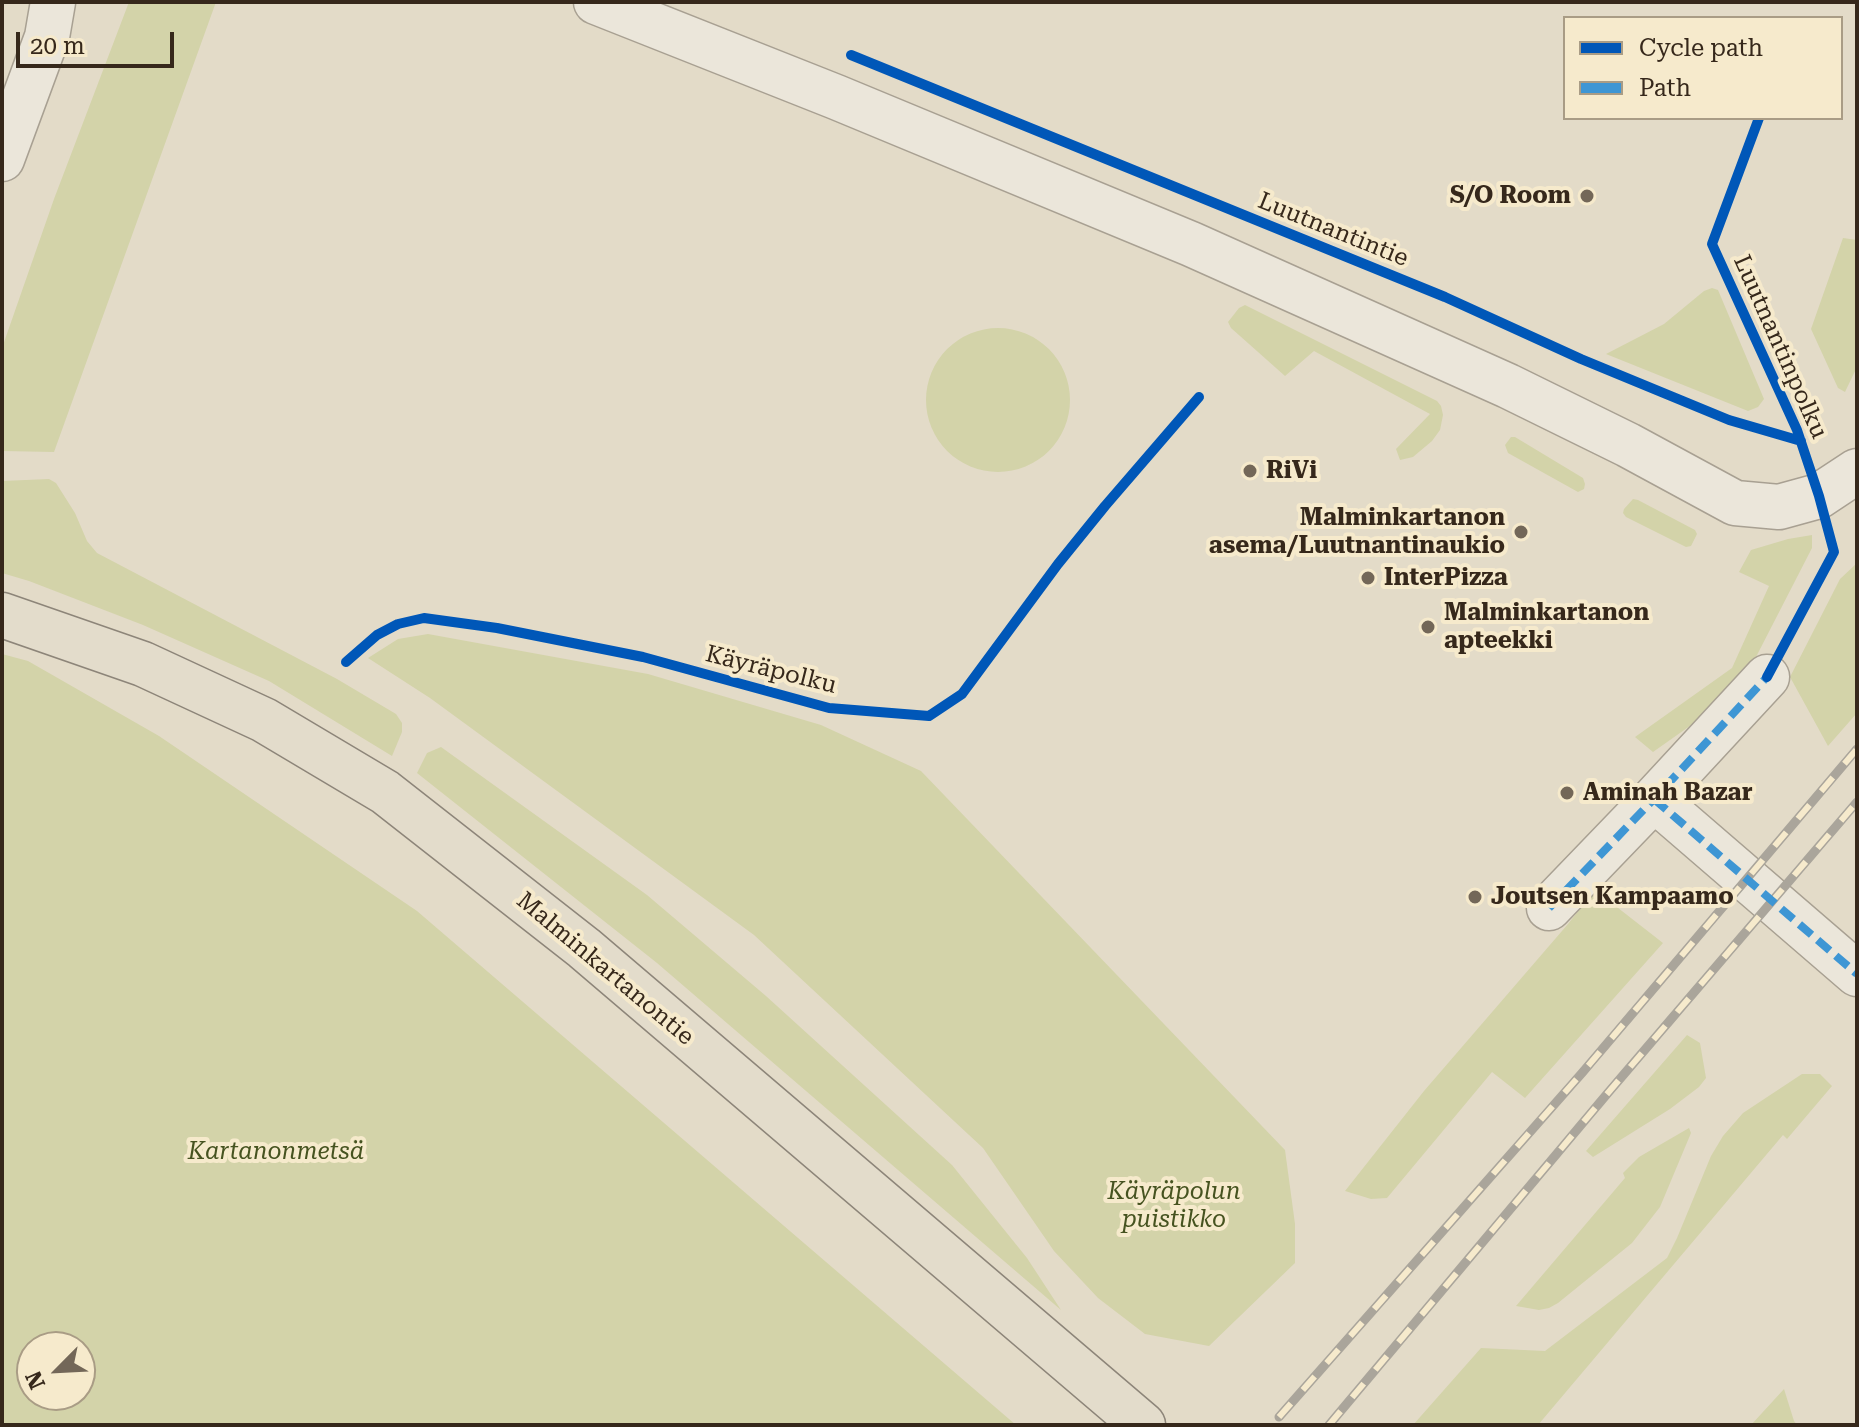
<!DOCTYPE html>
<html>
<head>
<meta charset="utf-8">
<style>
  body { margin:0 }
  #map { position:relative; width:1859px; height:1427px; overflow:hidden; background:#e3dbc8; font-family:"Roboto Serif",serif }
  canvas { display:block }
  .frame { position:absolute; inset:0; border:4px solid #36281b; pointer-events:none }
  .legend { position:absolute; left:1563px; top:16px; width:280px; height:104px; box-sizing:border-box; background:#f6eacc; border:2px solid #a99c85; margin:0; padding:10px 14px; list-style:none; font-size:24px; color:#36281b }
  .legend li { display:flex; align-items:center; gap:16px; height:40px }
  .legend b { width:40px; border:2px solid #a99c85 }
  .north { position:absolute; left:16px; top:1331px; width:80px; height:80px; box-sizing:border-box; background:#f6eacc; border:2px solid #a99c85; border-radius:50%; rotate:246deg; font-size:22px; font-weight:700; line-height:32px; text-align:center; color:#36281b }
  .north::after { content:''; display:block; margin:auto; width:28px; height:36px; background:#736758; clip-path:polygon(50% 0,100% 100%,50% 72%,0 100%) }
  .scale { position:absolute; left:16px; top:32px; width:158px; height:36px; box-sizing:border-box; border:4px solid #36281b; border-top:0; padding-left:10px; font-size:24px; line-height:28px; white-space:nowrap; color:#36281b; -webkit-text-stroke:6px #f6eacc; paint-order:stroke }
</style>
</head>
<body>
<div id="map">
<canvas width="1859" height="1427"></canvas>
<div class="frame"></div>
<ul class="legend">
<li><b style="height:10px;background:#0057b8"></b>Cycle path</li>
<li><b style="height:10px;background:#3e96d4"></b>Path</li>
</ul>
<div class="north">N</div>
<div class="scale">20 m</div>
</div>
<script>
const ctx = document.querySelector('canvas').getContext('2d');
ctx.lineJoin = 'round';
function fill(path, color) { ctx.fillStyle = color; ctx.fill(path, 'evenodd'); }
const shape = rows => new Path2D(rows.map(r => 'M' + r).join(''));
function strokePath(path, color, width, dash) { ctx.strokeStyle = color; ctx.lineWidth = width; ctx.lineCap = dash ? 'butt' : 'round'; ctx.setLineDash(dash || []); ctx.stroke(path); }
function label(font, color, halo, rows, align = 'center') {
  ctx.font = font + ' "Roboto Serif",serif'; ctx.lineWidth = 8; ctx.setLineDash([]); ctx.textBaseline = 'middle'; ctx.strokeStyle = halo; ctx.fillStyle = color; for (const [text, x, y, turn = 0] of rows) {
    ctx.save(); ctx.translate(x, y); ctx.rotate((+turn || 0) * Math.PI / 180); ctx.textAlign = isNaN(turn) ? turn : align; if (halo) ctx.strokeText(text, 0, 0); ctx.fillText(text, 0, 0); ctx.restore();
  }
}
const green = shape([
  [129,2,216,2,54,452,2,451,2,348,54,199],
  [1843,238,1857,240,1857,367,1845,392,1838,388,1811,329],
  [1712,288,1718,290,1764,399,1758,407,1748,411,1606,354,1664,324,1704,291],
  [1245,305,1437,401,1441,406,1443,415,1440,430,1432,441,1413,457,1400,460,1396,449,1430,414,1314,351,1285,376,1231,328,1228,322,1239,308],
  '926 400a72 72 0 1 1 144 0a72 72 0 1 1-144 0Z',
  [1511,437,1515,437,1583,478,1585,484,1584,489,1578,492,1508,453,1505,445],
  [49,479,56,483,75,513,87,541,97,553,337,679,396,714,402,723,402,732,392,756,269,681,143,625,29,581,2,573,2,481],
  [1633,499,1638,500,1695,530,1697,534,1691,546,1686,547,1626,517,1623,513,1624,509],
  [1812,535,1812,548,1738,692,1653,752,1635,737,1732,668,1769,586,1739,572,1751,550,1788,539],
  [1857,563,1857,713,1828,746,1790,677,1840,579],
  [428,634,648,674,821,725,921,771,1285,1150,1295,1224,1295,1263,1209,1346,1145,1334,1098,1298,1054,1251,983,1148,754,935,430,698,368,658,398,639],
  [2,654,28,661,159,736,417,911,1016,1425,2,1425],
  [32,1347,80,1347,80,1395,32,1395],
  [441,747,647,895,766,996,952,1165,1027,1258,1061,1310,657,963,417,773,427,753],
  [1595,890,1663,943,1525,1098,1492,1072,1387,1198,1371,1199,1345,1191,1424,1091,1568,924],
  [1687,1035,1700,1043,1706,1078,1699,1087,1670,1109,1593,1157,1586,1151],
  [1802,1074,1820,1074,1832,1086,1787,1139,1783,1135,1538,1425,1413,1425,1481,1348,1545,1351,1667,1258,1677,1238,1711,1156,1723,1136,1743,1113],
  [1689,1128,1691,1133,1660,1207,1632,1243,1558,1303,1549,1308,1539,1310,1516,1306,1625,1178,1623,1173,1639,1157],
  [1784,1389,1794,1421,1797,1425,1751,1425]
]);
const minor = shape([
  [596,2,836,97,1191,244,1508,386,1628,445,1735,503,1779,507,1819,496,1857,471],
  [2,159,47,37,53,2],
  [1654,799,1857,974],
  [1549,908,1654,799,1767,677]
]);
const major = shape([
  [2,615,143,664,264,720,385,792,584,948,1143,1425]
]);
const rail = shape([
  [1279,1417,1582,1073,1857,749],
  [1329,1425,1607,1094,1857,802]
]);
const quiet = shape([
  [1654,799,1857,974],
  [1549,908,1654,799,1767,677]
]);
const cycleway = shape([
  [851,55,1445,297,1581,359,1729,420,1801,441],
  [1759,118,1712,244,1797,430,1819,496,1834,552,1767,677],
  [346,662,377,635,398,624,424,618,497,628,643,657,829,708,929,716,962,694,1058,564,1105,506,1199,397]
]);
const markers = [
  [1587,196,8,"#736758"],
  [1250,471,8,"#736758"],
  [1521,532,8,"#736758"],
  [1368,578,8,"#736758"],
  [1428,627,8,"#736758"],
  [1567,793,8,"#736758"],
  [1475,897,8,"#736758"]
];
const poiNames = [
  ["S/O Room",1571,196,"right"],
  ["RiVi",1266,471],
  ["Malminkartanon",1505,518,"right"],
  ["asema/Luutnantinaukio",1505,546,"right"],
  ["InterPizza",1384,578],
  ["Malminkartanon",1444,613],
  ["apteekki",1444,641],
  ["Aminah Bazar",1583,793],
  ["Joutsen Kampaamo",1491,897]
];
const streetNames = [
  ["Luutnantintie",1333,230,22],
  ["Luutnantinpolku",1780,347,66],
  ["Käyräpolku",771,670,14],
  ["Malminkartanontie",605,969,40]
];
const parkNames = [
  ["Kartanonmetsä",276,1152],
  ["Käyräpolun",1174,1192],
  ["puistikko",1174,1220]
];
fill(green, '#d3d3a9');
strokePath(minor, '#a8a092', 47);
strokePath(major, '#8d8579', 47);
strokePath(minor, '#ebe6da', 44);
strokePath(major, '#e3dccb', 44);
strokePath(rail, '#aaa59b', 9);
strokePath(rail, '#f6eacc', 6, [18]);
strokePath(quiet, '#3e96d4', 8, [16, 8]);
strokePath(cycleway, '#0057b8', 10);
for (const [x, y, r, color] of markers) { const dot = new Path2D(); dot.arc(x, y, r, 0, 2 * Math.PI); ctx.fillStyle = color; ctx.fill(dot); strokePath(dot, '#f6eacc', 3); }
label('bold 24px', '#36281b', '#f6eacc', poiNames, 'left');
label('24px', '#36281b', '#f6eacc', streetNames);
label('italic 24px', '#465320', '#f6eacc', parkNames);
</script>
</body>
</html>
